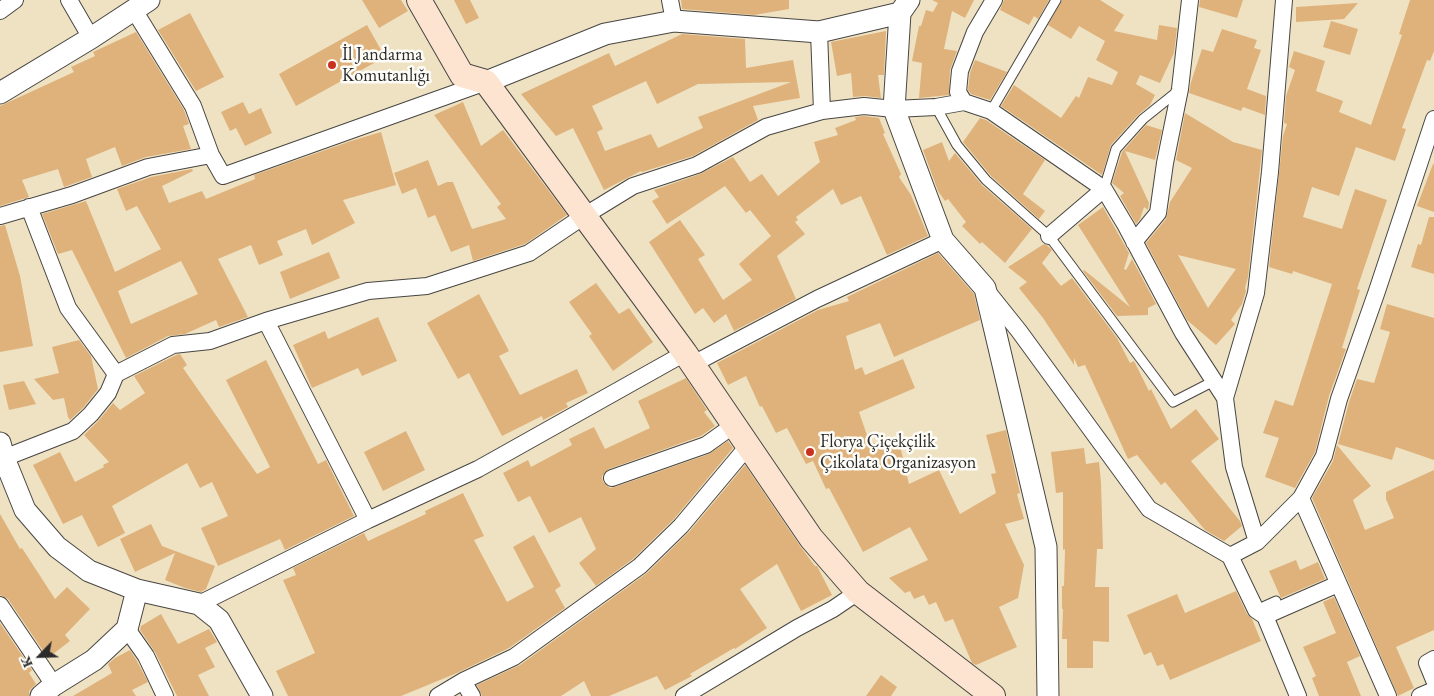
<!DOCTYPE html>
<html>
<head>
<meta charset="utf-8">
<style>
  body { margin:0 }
  #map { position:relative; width:1434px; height:696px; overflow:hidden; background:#eee2c3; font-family:"EB Garamond",serif }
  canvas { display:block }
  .north { position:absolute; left:15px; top:631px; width:50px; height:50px; -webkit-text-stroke:4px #fdfcf7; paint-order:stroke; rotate:246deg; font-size:14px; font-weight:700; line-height:20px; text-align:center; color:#2b2b2b }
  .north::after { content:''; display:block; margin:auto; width:18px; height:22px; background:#2b2b2b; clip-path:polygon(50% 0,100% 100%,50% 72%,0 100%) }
</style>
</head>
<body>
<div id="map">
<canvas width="1434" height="696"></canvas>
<div class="north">K</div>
</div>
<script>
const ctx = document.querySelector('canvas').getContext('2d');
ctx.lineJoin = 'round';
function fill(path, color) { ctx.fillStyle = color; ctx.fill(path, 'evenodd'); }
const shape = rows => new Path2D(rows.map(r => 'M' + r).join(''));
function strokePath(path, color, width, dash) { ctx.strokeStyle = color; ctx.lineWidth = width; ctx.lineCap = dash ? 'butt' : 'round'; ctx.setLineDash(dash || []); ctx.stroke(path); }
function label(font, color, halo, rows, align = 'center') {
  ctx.font = font + ' "EB Garamond",serif'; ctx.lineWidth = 5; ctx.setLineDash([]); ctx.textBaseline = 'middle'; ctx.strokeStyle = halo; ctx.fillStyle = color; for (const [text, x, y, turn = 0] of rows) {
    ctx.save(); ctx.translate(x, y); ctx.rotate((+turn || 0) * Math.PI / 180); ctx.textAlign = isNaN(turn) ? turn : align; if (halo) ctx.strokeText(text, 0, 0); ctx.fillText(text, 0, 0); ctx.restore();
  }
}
const building = shape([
  [362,0,401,0,408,11,379,28],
  [454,0,470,0,479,18,466,24],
  [681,0,789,0,789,9,754,15,682,9],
  [932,0,974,0,965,18,952,11,944,49,957,51,950,70,949,95,919,98,922,63,912,61,919,26,921,26,926,10,933,12,938,3],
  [1004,0,1049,0,1038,19,1034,16,1029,25,1000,10],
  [1062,0,1100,0,1124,15,1114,31,1157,40,1159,25,1177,28,1174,53,1160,83,1140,75,1136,84,1155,95,1150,105,1138,115,1111,145,1102,175,1001,106,1014,85,1061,118,1076,96,1079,98,1088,77,1112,85,1118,72,1096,60,1105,41,1079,26,1071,39,1048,25],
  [1200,0,1243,0,1237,18,1199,7],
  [1410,0,1434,0,1434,51,1430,61,1427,60,1402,128,1406,129,1395,161,1356,147,1339,196,1312,187,1303,217,1342,229,1355,189,1387,200,1357,289,1360,290,1342,348,1346,349,1329,396,1315,452,1295,488,1265,477,1279,438,1263,433,1275,400,1293,406,1332,284,1293,271,1292,274,1269,267,1283,136,1287,124,1284,123,1286,96,1295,70,1289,67,1294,51,1325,61,1316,91,1343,101,1339,112,1371,125,1402,35,1399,34],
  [1358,3,1344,19,1296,22,1296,7],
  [190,13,224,77,196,91,158,30],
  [1331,21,1358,29,1350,55,1323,47],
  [367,25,385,57,296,106,279,74],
  [1222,29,1257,40,1254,48,1261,50,1247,89,1266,96,1265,115,1243,107,1241,111,1189,93,1191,82,1202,49,1213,52],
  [886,31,884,75,878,75,881,98,865,96,853,97,851,73,837,76,831,42],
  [136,32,184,110,189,124,183,126,191,149,146,157,122,166,115,147,86,159,92,177,64,187,58,169,22,180,29,197,0,206,0,106,74,72,71,67,95,56,93,52],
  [682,34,745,39,746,68,793,60,800,98,753,106,758,120,693,156,642,172,641,171,604,190,573,128,556,136,521,94,609,53,615,66],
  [646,81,657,104,698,84,791,82,698,117,703,128,658,148,651,134,605,151,597,132,603,129,592,106],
  [975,60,1007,72,990,100,971,94,968,90,970,73],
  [243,102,249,114,261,108,272,133,245,146,236,128,230,131,221,112],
  [463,102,481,146,503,130,567,215,525,244,473,261,469,245,451,252,435,215,428,218,416,188,402,194,394,173,428,160,438,186,447,182,453,182,472,229,506,219,497,207,501,204,434,115],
  [1185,113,1233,142,1262,150,1248,277,1245,288,1246,291,1242,304,1231,320,1235,324,1216,345,1187,320,1146,243,1166,219,1170,202,1192,168,1176,160],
  [1178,255,1236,269,1208,308],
  [864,116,879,118,885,133,883,134,901,174,899,177,911,195,928,236,887,255,861,196,841,205,833,189,796,217,798,220,795,222,805,234,777,256,796,299,734,331,726,314,714,323,703,308,695,314,649,242,680,220,705,255,698,259,723,300,752,280,739,264,771,236,750,210,746,213,725,186,667,224,652,201,659,197,654,190,700,174,733,157,750,182,762,174,778,196,820,162,814,142,838,135,835,128,856,120,855,117],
  [980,118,986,120,1045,160,1023,194,1045,211,1039,219,991,176,963,142],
  [1146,125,1162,130,1155,160,1125,151,1149,203,1148,210,1144,207,1140,219,1136,224,1120,196,1124,193,1112,183,1122,152],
  [381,132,396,185,343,200,355,223,312,245,306,229,277,241,283,255,259,265,251,245,218,259,248,317,219,327,216,320,185,334,168,336,126,358,72,250,58,254,42,214,86,201,115,272,161,249,137,206,126,211,117,189,151,177,192,169,193,171,162,186,169,203,202,191,206,199,255,179,254,175,351,141],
  [181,261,198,294,131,324,118,291],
  [942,142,949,161,955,153,982,185,1032,229,1005,263,982,242,980,244,962,226,966,222,948,199,945,201,938,191,923,150],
  [1433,164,1434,164,1434,212,1417,206],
  [1103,207,1129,253,1124,269,1126,270,1132,259,1156,304,1148,308,1148,315,1117,316,1083,271,1084,270,1130,307,1078,225],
  [1429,217,1434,217,1434,274,1411,267,1418,244,1421,245],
  [5,225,20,276,33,346,0,352,0,226],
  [1044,244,1048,246,1052,250,1042,263,1061,286,1072,278,1117,338,1130,363,1134,361,1149,391,1151,389,1171,429,1196,409,1219,439,1191,461,1240,521,1242,526,1224,541,1205,530,1165,482,1161,485,1137,455,1128,459,1085,365,1078,367,1074,358,1074,365,1043,318,1019,288,1027,282,1008,267],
  [329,252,340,278,290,299,280,272],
  [938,253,974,294,980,320,894,357,880,323,846,336,855,370,862,367,865,375,903,359,915,388,859,412,870,444,898,437,909,484,939,470,960,514,996,493,991,474,996,473,986,435,1006,430,1020,493,1017,494,1024,519,1005,524,1024,565,1018,598,999,607,1017,647,976,665,972,663,953,619,945,622,936,602,929,605,924,595,914,599,910,591,905,593,889,578,928,560,910,527,863,552,829,488,826,489,813,461,806,464,787,428,776,433,762,406,760,407,746,376,728,385,717,363,818,310,849,301,847,297],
  [596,283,619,314,629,308,653,342,613,371,589,336,592,334,569,302],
  [479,294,509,351,499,356,520,395,577,369,588,393,566,403,568,407,553,415,543,420,542,416,502,436,469,373,458,379,427,323],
  [1387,304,1434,318,1434,460,1396,447,1392,460,1338,444,1349,402,1357,379,1374,383,1390,332,1380,329],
  [378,317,397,361,362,376,358,368,312,388,293,345,325,331,328,339],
  [79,340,91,356,98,389,84,407,70,420,68,417,64,398,53,400,34,379,59,373,52,347],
  [180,354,187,365,183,368,257,474,270,467,226,380,266,360,318,464,326,460,354,516,285,550,280,539,218,566,201,528,228,516,212,482,200,488,187,463,112,506,125,533,98,547,82,515,63,524,33,465,60,452,75,482,104,467,103,465,109,462,84,435,99,420,113,403,120,410,145,393,134,376,176,355],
  [686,378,707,410,704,412,715,426,701,436,609,469,602,476,603,482,610,488,615,487,709,454,728,441,733,448,674,519,634,558,596,586,579,563,596,549,581,517,549,533,530,496,518,502,503,473,528,460,531,467,572,445,569,439,594,427,605,449,650,428,638,401],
  [24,381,36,404,9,410,3,385],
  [406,431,425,470,383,491,364,452],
  [1337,445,1371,486,1353,500,1365,530,1394,518,1386,499,1386,492,1434,470,1434,630,1396,647,1414,688,1398,696,1312,498,1333,461],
  [1084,448,1086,464,1099,462,1101,482,1103,549,1097,549,1095,587,1109,587,1109,642,1093,641,1093,668,1067,668,1067,639,1062,639,1063,609,1062,609,1062,586,1064,586,1065,549,1063,550,1063,492,1056,493,1051,452],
  [745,465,800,546,815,566,817,566,832,595,801,611,777,564,740,589,767,628,735,649,734,648,690,674,692,676,665,690,657,676,609,696,591,696,584,681,561,696,482,696,477,685,520,665,647,573,689,532],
  [463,493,484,536,474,540,507,602,534,587,513,547,534,535,561,586,555,590,565,608,509,648,457,673,401,696,288,696,276,671,315,653,283,580,296,575,293,568,364,533,368,541,426,514,425,511],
  [0,514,20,549,22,548,55,599,67,587,90,609,65,635,70,641,48,658,8,599,0,595],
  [151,524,162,546,215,566,206,589,201,592,185,588,165,580,175,553,135,572,120,539],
  [1296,560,1300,570,1318,562,1325,579,1281,598,1269,571],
  [1236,591,1247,614,1252,619,1261,641,1170,680,1163,664,1157,666,1151,652,1144,655,1127,615,1177,594,1185,613],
  [1334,597,1360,656,1347,662,1361,696,1319,696,1312,678,1316,676,1303,647,1336,633,1323,602],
  [161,614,178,644,209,629,217,642,205,648,215,667,198,675,209,696,177,696,155,652,140,630,141,626],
  [0,623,32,670,29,673,36,684,29,691,29,696,0,696],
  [130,650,137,661,148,682,132,690,136,696,73,696,112,673,108,664,115,658],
  [881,675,897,687,891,696,866,696]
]);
const service = shape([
  [936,107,957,145,986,180,1049,236,1173,402,1214,381],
  [991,111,1056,0],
  [1104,189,1116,149,1143,119,1178,91],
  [1256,610,1276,601]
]);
const minor = shape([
  [69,0,91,38],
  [670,0,674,21],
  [134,10,193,106,211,155,223,176,486,82],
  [0,11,15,0],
  [819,32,822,111],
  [964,102,958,92,960,71,975,32,994,0],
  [29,207,68,308,116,374],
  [0,216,72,195,148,167,211,155],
  [1049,236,1104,189],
  [1134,242,1158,213,1165,163,1180,89,1190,0],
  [987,291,1019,331,1149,509,1230,556,1256,610,1265,616,1298,696],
  [266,321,368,520],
  [693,364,817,299,943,240],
  [4,458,73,431,91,414,108,393,116,374,173,345,210,341,266,321,368,291,427,286,529,253,584,216,633,186,697,165,766,127,822,111,864,106,894,109,936,107,964,102,991,111,1104,189,1126,226,1183,333,1225,398],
  [612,478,706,445,734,425],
  [1301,498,1388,696],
  [1257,542,1301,498,1324,456,1339,399,1377,291,1434,119],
  [1230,556,1257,542,1234,467,1225,398,1256,293,1270,172,1284,0],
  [199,604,368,520,478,469,685,353],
  [0,605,54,685],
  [1265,616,1338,584],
  [127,629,146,656,165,696],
  [1434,659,1427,663,1434,680],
  [463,681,472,696],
  [438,696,463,681,514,657,640,566,681,526,748,446],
  [684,696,797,628,833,609,858,592],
  [1420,696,1434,690]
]);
const tertiary = shape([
  [909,0,900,13,894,109,943,240,985,288,1046,547,1048,696],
  [486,82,605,34,674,21,819,32,900,13],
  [0,93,91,38,149,0],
  [0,443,4,458,25,510,57,547,89,571,137,590,199,604,219,620,262,696],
  [41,696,54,685,94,660,127,629,137,590]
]);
const secondary = shape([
  [419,0,462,75,486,82,685,353,811,538,858,592,993,696]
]);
const markers = [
  [332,65,5,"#c8321e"],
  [810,452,5,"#c8321e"]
];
const poiNames = [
  ["İl Jandarma",342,55],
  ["Komutanlığı",342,76],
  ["Florya Çiçekçilik",820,442],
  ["Çikolata Organizasyon",820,463]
];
fill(building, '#dfb27b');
strokePath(service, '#484642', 11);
strokePath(minor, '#484642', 18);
strokePath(tertiary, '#484642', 23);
strokePath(secondary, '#484642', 26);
strokePath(service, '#fff', 9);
strokePath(minor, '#fff', 16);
strokePath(tertiary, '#fff', 21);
strokePath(secondary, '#fde4d0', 24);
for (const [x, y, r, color] of markers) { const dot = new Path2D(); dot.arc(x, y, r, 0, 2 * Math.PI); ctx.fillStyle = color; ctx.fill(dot); strokePath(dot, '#fdfcf7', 2); }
label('18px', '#2b2b2b', '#fdfcf7', poiNames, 'left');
</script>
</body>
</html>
